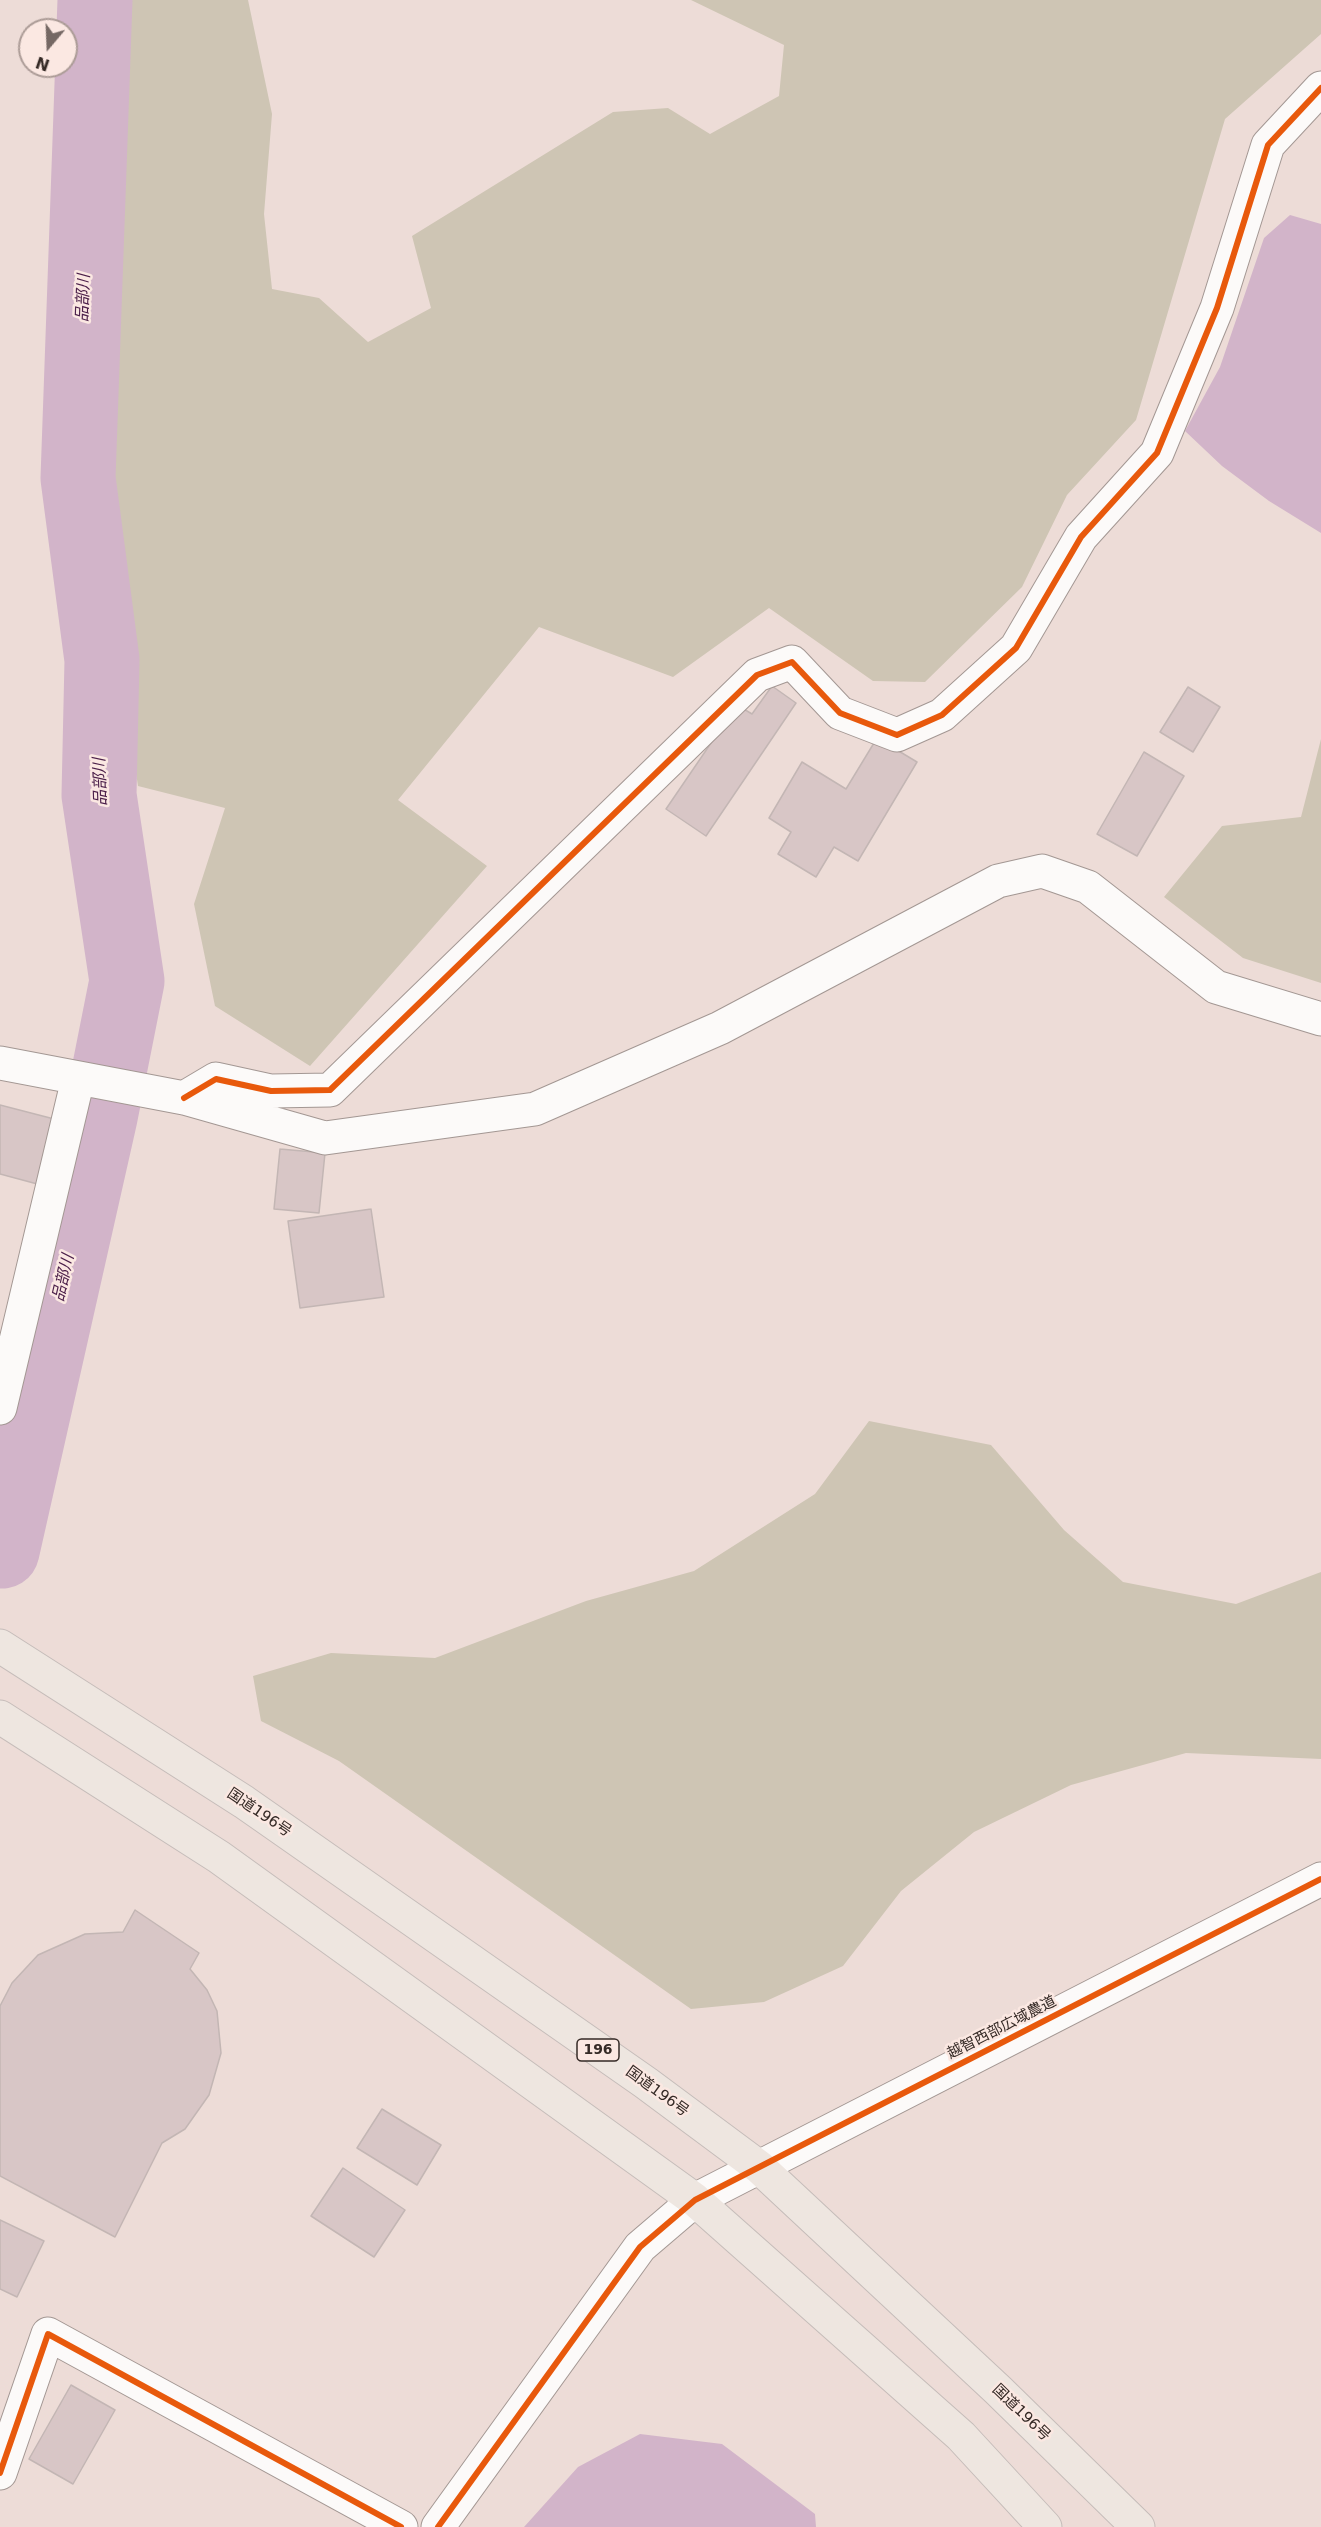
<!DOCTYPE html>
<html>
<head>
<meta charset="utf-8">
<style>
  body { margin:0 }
  #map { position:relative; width:1321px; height:2527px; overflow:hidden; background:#eddcd7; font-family:"DejaVu Sans",sans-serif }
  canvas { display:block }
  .north { position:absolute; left:18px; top:18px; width:60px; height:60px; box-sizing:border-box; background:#fbe8e2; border:2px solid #ac9c97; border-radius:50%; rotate:199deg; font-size:16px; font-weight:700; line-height:24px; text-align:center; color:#352a26 }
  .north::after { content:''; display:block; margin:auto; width:21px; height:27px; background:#756864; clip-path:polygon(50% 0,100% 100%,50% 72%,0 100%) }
</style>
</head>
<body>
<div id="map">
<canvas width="1321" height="2527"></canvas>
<div class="north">N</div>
</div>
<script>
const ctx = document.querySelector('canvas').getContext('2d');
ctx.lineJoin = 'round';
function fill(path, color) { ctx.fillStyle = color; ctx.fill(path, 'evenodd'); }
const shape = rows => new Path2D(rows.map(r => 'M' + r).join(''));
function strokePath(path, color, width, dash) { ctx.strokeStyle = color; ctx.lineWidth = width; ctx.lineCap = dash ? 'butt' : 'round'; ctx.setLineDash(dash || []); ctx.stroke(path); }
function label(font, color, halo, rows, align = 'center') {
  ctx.font = font + ' "DejaVu Sans","Noto Sans JP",sans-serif'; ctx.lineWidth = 5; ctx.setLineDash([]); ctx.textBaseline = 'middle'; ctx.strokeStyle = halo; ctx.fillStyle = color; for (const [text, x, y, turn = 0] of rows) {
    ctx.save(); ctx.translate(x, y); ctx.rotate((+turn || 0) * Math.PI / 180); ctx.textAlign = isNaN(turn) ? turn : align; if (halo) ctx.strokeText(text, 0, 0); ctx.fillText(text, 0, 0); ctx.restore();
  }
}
const green = shape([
  [119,0,248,0,272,114,264,214,272,289,319,298,368,342,431,308,412,236,613,112,668,108,710,134,779,96,784,45,691,0,1321,0,1321,34,1225,119,1136,420,1067,495,1022,587,925,682,873,681,769,608,673,677,539,627,398,800,487,866,310,1066,215,1006,194,904,225,808,138,786,98,526,110,300],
  [1321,739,1321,983,1243,958,1164,897,1222,826,1301,817],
  [869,1421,991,1445,1064,1530,1123,1582,1236,1604,1321,1572,1321,1759,1186,1753,1071,1785,974,1832,901,1891,843,1966,764,2002,691,2009,339,1761,261,1721,253,1676,331,1653,435,1658,586,1601,694,1571,815,1494]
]);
const water = shape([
  [1290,215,1321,224,1321,533,1269,501,1222,466,1185,431,1220,367,1264,238],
  [640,2434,722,2444,815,2514,816,2527,524,2527,578,2467]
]);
const river = shape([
  [2,1551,100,1117,127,981,99,795,102,660,78,478,95,0]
]);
const building = shape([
  [772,686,796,703,706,836,666,809,737,705,752,714,772,686],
  [1188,687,1220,707,1193,752,1160,732,1188,687],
  [877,738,917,762,858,861,834,847,816,877,778,854,791,832,769,818,802,762,846,789,877,738],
  [1144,752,1184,776,1137,856,1097,834,1144,752],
  [0,1105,58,1120,41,1185,0,1174,0,1105],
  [280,1149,325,1153,319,1213,274,1209,280,1149],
  [371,1209,384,1297,300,1308,288,1221,371,1209],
  [135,1910,199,1953,190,1969,207,1990,217,2011,221,2053,209,2095,185,2129,162,2143,115,2237,0,2176,0,2006,12,1983,38,1955,85,1934,123,1932,135,1910],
  [382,2109,441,2145,417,2185,357,2148,382,2109],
  [343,2168,405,2210,374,2257,311,2216,343,2168],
  [0,2220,44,2241,17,2297,0,2289,0,2220],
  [71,2385,115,2410,73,2484,29,2459,71,2385]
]);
const minor = shape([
  [0,1063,184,1098,325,1138,535,1109,720,1028,998,881,1042,871,1088,887,1216,987,1321,1019],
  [184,1098,216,1079,271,1091,330,1090,757,675,792,662,840,713,897,735,942,715,1016,648,1081,537,1157,453,1217,308,1268,145,1321,88],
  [0,1408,78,1079],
  [0,2473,48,2334,401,2527],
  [438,2527,640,2247,695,2200]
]);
const tertiary = shape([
  [695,2200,1321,1879]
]);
const trunk = shape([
  [0,1646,244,1802,646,2083,759,2167,998,2390,1138,2527],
  [0,1717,219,1857,695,2200,961,2436,1045,2527]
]);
const cycleway = shape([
  [184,1098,216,1079,271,1091,330,1090,757,675,792,662,840,713,897,735,942,715,1016,648,1081,537,1157,453,1217,308,1268,145,1321,88],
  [0,2473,48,2334,401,2527],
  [438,2527,640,2247,695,2200,1321,1879]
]);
const shields = [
  [598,2050,42]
];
const shieldNames = [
  ["196",598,2050]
];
const streetNames = [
  ["国道196号",259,1813,34],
  ["越智西部広域農道",1002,2028,-27],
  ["国道196号",657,2092,36],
  ["国道196号",1021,2413,44]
];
const waterNames = [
  ["品部川",84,298,-88],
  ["品部川",101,782,-92],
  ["品部川",64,1278,-77]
];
fill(green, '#cec5b4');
fill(water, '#d2b4c9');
strokePath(river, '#d2b4c9', 75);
fill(building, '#d8c6c6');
strokePath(building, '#c3b6b4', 1.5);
strokePath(minor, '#a39793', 35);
strokePath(tertiary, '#a39793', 35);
strokePath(trunk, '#c5bcb9', 35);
strokePath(minor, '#fcfaf9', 33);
strokePath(tertiary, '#fcfaf9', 33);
strokePath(trunk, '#eee6e0', 33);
strokePath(cycleway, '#e8590c', 6);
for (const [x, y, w] of shields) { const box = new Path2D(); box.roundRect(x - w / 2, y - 11, w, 22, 4.5); ctx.fillStyle = '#fbe8e2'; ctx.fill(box); strokePath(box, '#352a26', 1.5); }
label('bold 14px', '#352a26', null, shieldNames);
label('15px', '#352a26', '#fbe8e2', streetNames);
label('italic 16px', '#4c204a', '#fbe8e2', waterNames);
</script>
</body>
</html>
